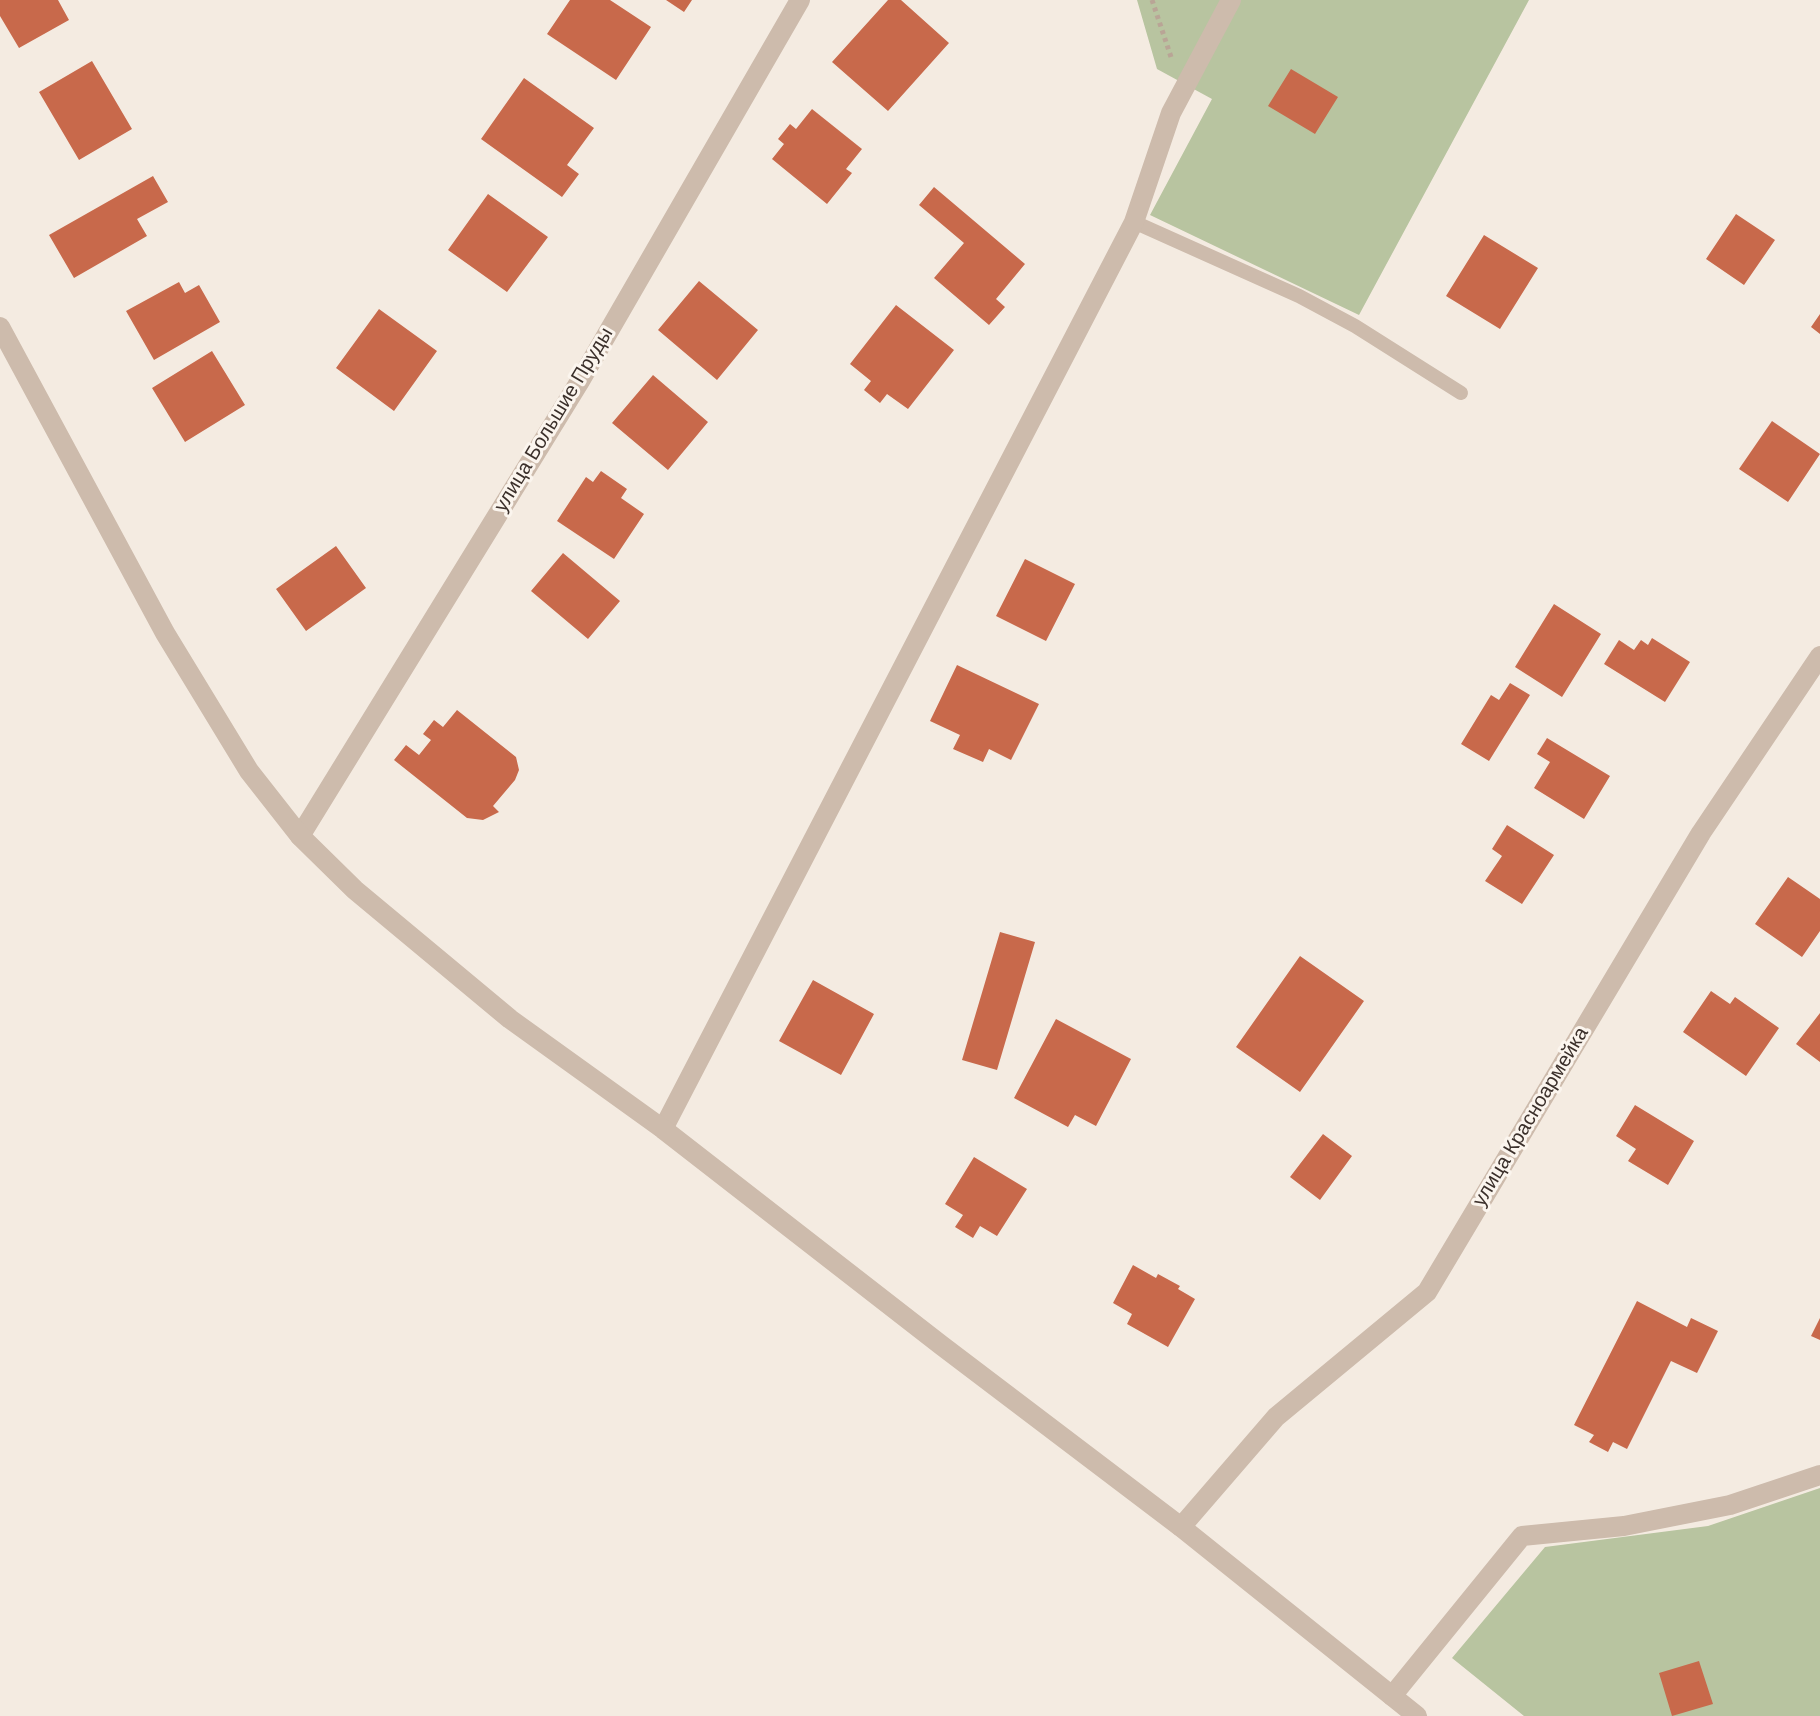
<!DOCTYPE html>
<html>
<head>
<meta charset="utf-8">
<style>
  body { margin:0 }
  canvas { display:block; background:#f4ebe1 }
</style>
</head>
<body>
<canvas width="1820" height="1716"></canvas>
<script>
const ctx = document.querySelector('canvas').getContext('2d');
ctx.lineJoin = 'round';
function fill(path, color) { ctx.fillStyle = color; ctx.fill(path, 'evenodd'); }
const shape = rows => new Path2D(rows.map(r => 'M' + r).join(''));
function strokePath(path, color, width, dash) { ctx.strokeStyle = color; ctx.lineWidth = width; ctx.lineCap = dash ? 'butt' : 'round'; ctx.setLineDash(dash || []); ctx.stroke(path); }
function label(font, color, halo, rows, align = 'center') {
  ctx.font = font + ' Arial,sans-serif'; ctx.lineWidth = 6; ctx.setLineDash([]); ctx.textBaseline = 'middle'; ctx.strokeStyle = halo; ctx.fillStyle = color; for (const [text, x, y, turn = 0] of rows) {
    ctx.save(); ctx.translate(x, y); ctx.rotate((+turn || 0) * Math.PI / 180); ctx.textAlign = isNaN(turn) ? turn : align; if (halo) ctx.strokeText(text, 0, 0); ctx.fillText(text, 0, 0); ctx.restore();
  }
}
const green = shape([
  [1137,0,1529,0,1359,315,1150,215,1212,99,1157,69],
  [1820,1488,1820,1716,1524,1716,1452,1658,1545,1547,1708,1526]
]);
const building = shape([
  [0,0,58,0,69,20,19,48,0,16],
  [570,0,610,0,651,27,616,80,547,34],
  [666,0,692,0,684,12],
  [888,0,901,0,949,43,888,111,832,62],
  [92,61,132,129,79,160,39,92],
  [1291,69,1338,97,1315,134,1268,106],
  [524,78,594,128,567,165,579,174,562,197,481,139],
  [812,109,862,149,846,169,852,173,827,204,772,159,784,144,778,139,790,124,796,129],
  [153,176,168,202,137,219,147,236,74,278,49,235],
  [934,187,1025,264,996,299,1005,307,989,325,934,278,964,243,919,205],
  [488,194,548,237,507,292,448,250],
  [1736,214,1775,240,1744,285,1706,259],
  [1484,235,1538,268,1500,329,1446,296],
  [699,281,758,330,717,380,658,330],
  [179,282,185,293,199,285,220,322,154,360,126,311],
  [896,305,954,350,908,409,887,394,880,403,864,390,871,381,850,364],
  [379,309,437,351,394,411,336,368],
  [1820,314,1820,334,1811,327],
  [212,351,245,405,185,442,152,388],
  [653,375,708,422,668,470,612,423],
  [1772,421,1820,454,1788,502,1739,469],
  [601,471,627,489,621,498,644,514,614,559,557,521,586,477,593,482],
  [336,546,366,588,306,631,276,589],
  [563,553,620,601,588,639,531,591],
  [1025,559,1075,584,1046,641,996,616],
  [1554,604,1601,634,1562,697,1515,667],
  [1652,638,1690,662,1665,702,1604,664,1619,640,1634,650,1641,640,1648,645],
  [957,665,1039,704,1011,760,989,749,983,762,953,749,960,735,930,721],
  [1510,683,1530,695,1489,761,1461,744,1491,695,1499,700],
  [457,710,516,757,519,770,515,780,493,806,499,812,483,820,467,818,394,760,406,745,419,755,431,740,423,734,434,720,443,727],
  [1547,738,1610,776,1584,819,1534,788,1550,762,1537,754],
  [1507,825,1554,855,1522,904,1485,881,1502,856,1492,849],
  [1788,877,1820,899,1820,931,1802,957,1755,924],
  [1000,932,1035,942,997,1070,962,1060],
  [1300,956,1364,1001,1300,1092,1236,1047],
  [813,980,874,1014,841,1075,779,1041],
  [1711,991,1730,1004,1735,997,1779,1028,1746,1076,1683,1032],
  [1820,1013,1820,1062,1796,1044],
  [1056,1019,1131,1059,1096,1126,1075,1115,1068,1127,1014,1098],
  [1635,1105,1694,1141,1668,1185,1628,1161,1636,1149,1616,1136],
  [1323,1134,1352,1156,1320,1200,1290,1177],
  [974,1157,1027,1189,997,1236,980,1226,973,1238,955,1227,963,1215,945,1204],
  [1133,1265,1156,1278,1158,1274,1180,1286,1178,1289,1195,1299,1168,1347,1127,1324,1132,1314,1113,1303],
  [1637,1301,1687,1327,1691,1318,1718,1331,1697,1373,1671,1361,1627,1449,1613,1442,1608,1452,1589,1442,1594,1435,1574,1425],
  [1820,1318,1820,1340,1811,1336],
  [1699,1661,1713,1704,1672,1716,1659,1673]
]);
const path = shape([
  [1152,0,1171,57]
]);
const service = shape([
  [1134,222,1299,296,1355,326,1461,393]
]);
const minor = shape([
  [300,836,580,381,800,0],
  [663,1129,1134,222,1171,113,1231,0],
  [1181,1527,1276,1417,1427,1292,1701,833,1820,656],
  [1392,1696,1522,1536,1624,1526,1730,1505,1820,1475]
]);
const tertiary = shape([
  [0,327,165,633,249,771,300,836,355,890,510,1019,663,1129,941,1345,1181,1527,1417,1716]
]);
const streetNames = [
  ["улица Большие Пруды",554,420,-59],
  ["улица Красноармейка",1531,1117,-59]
];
fill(green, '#b8c4a0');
fill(building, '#c8694b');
strokePath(path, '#b9a596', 5, [4, 4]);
strokePath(service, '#cdbbac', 14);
strokePath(minor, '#cdbbac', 20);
strokePath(tertiary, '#cdbbac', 20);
label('20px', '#3b302b', '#fbf5ee', streetNames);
</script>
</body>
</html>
